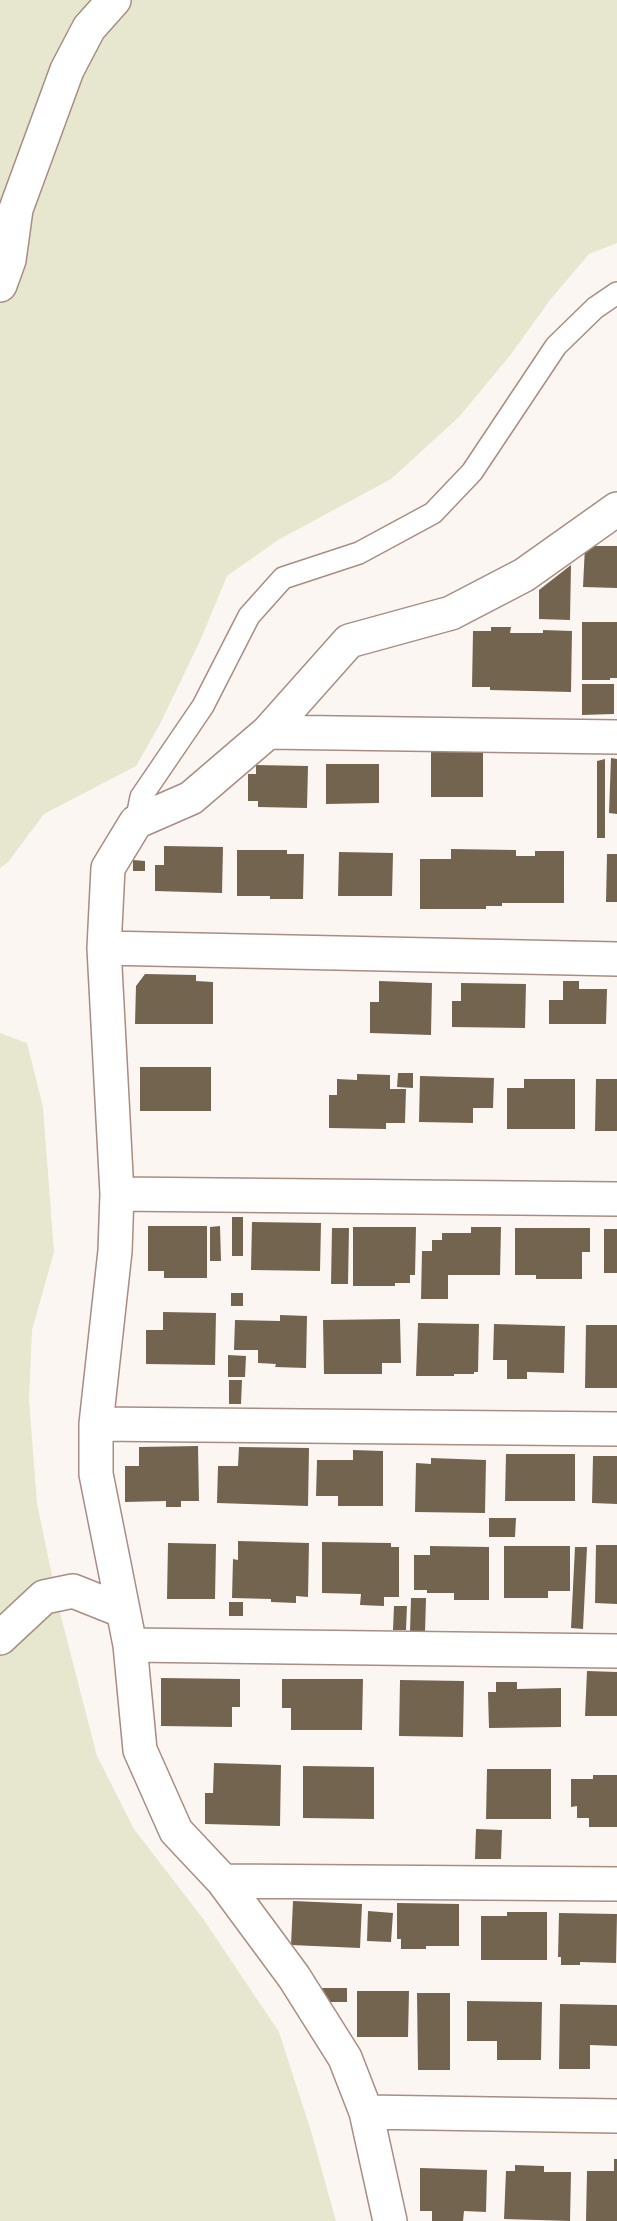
<!DOCTYPE html>
<html>
<head>
<meta charset="utf-8">
<style>
  body { margin:0 }
  canvas { display:block; background:#fcf6f3 }
</style>
</head>
<body>
<canvas width="617" height="2221"></canvas>
<script>
const ctx = document.querySelector('canvas').getContext('2d');
ctx.lineJoin = 'round';
function fill(path, color) { ctx.fillStyle = color; ctx.fill(path, 'evenodd'); }
const shape = rows => new Path2D(rows.map(r => 'M' + r).join(''));
function strokePath(path, color, width, dash) { ctx.strokeStyle = color; ctx.lineWidth = width; ctx.lineCap = dash ? 'butt' : 'round'; ctx.setLineDash(dash || []); ctx.stroke(path); }
const green = shape([
  [0,0,617,0,617,243,589,254,550,300,512,353,459,417,391,479,278,540,227,576,200,641,159,726,136,766,44,814,8,862,0,868],
  [0,1033,27,1043,43,1107,54,1252,32,1330,29,1400,37,1503,58,1605,97,1756,134,1829,204,1920,279,2032,311,2131,336,2221,0,2221]
]);
const building = shape([
  [585,546,617,546,617,588,583,587],
  [571,565,570,620,539,619,539,590],
  [582,622,617,622,617,678,610,678,610,680,582,680],
  [491,627,511,627,510,633,543,633,543,630,572,631,571,692,490,690,490,687,472,687,473,631,491,631],
  [582,684,614,684,614,714,582,715],
  [431,751,483,751,483,797,431,797],
  [611,758,617,759,617,814,609,813],
  [605,759,605,838,597,838,597,761],
  [326,764,379,764,379,803,326,804],
  [256,765,308,766,307,808,258,807,258,801,248,801,248,774,256,774],
  [164,846,223,847,222,893,155,891,155,865,164,865],
  [451,849,516,850,516,856,535,856,535,851,564,851,564,903,502,903,502,906,486,906,486,909,420,909,420,859,451,859],
  [237,850,287,850,287,854,304,854,303,899,270,899,270,896,237,896],
  [339,852,393,853,392,896,338,896],
  [607,854,617,854,617,902,606,902],
  [133,860,145,861,145,871,133,871],
  [145,974,196,975,196,981,213,982,213,1024,135,1024,136,986],
  [379,981,432,983,431,1035,370,1033,370,1002,379,1002],
  [563,981,579,981,579,989,607,989,606,1024,549,1024,549,1000,563,1000],
  [461,983,526,984,525,1028,452,1027,452,1001,461,1001],
  [140,1067,211,1067,211,1111,140,1111],
  [398,1073,413,1073,413,1088,397,1087],
  [357,1074,390,1075,390,1089,406,1089,405,1123,386,1123,386,1129,329,1128,329,1095,337,1095,337,1079,357,1080],
  [420,1076,494,1078,493,1108,473,1108,473,1123,419,1122],
  [524,1079,575,1079,575,1129,507,1129,507,1088,524,1088],
  [596,1079,617,1079,617,1131,595,1131],
  [232,1217,243,1217,243,1256,232,1256],
  [252,1222,321,1223,320,1271,251,1270],
  [148,1226,207,1226,207,1278,164,1278,164,1271,148,1271],
  [220,1226,221,1261,210,1261,210,1227],
  [353,1227,416,1227,415,1275,410,1275,410,1283,395,1283,395,1286,353,1286],
  [471,1227,501,1227,500,1275,448,1275,448,1299,421,1299,422,1251,432,1251,432,1240,442,1240,442,1233,471,1233],
  [332,1228,349,1228,348,1284,331,1284],
  [515,1228,590,1228,590,1252,582,1252,582,1279,536,1279,536,1275,515,1275],
  [604,1229,617,1229,617,1273,604,1273],
  [231,1293,243,1293,243,1306,231,1306],
  [163,1312,216,1313,215,1365,146,1364,146,1330,163,1330],
  [280,1315,307,1316,306,1368,275,1367,276,1364,258,1363,258,1350,234,1350,235,1320,280,1321],
  [400,1319,401,1363,382,1363,382,1374,324,1374,323,1320],
  [418,1323,479,1324,478,1372,474,1372,474,1374,454,1374,454,1376,416,1376],
  [494,1324,565,1326,564,1373,527,1372,527,1379,507,1379,507,1360,493,1360],
  [586,1325,617,1325,617,1388,585,1388],
  [228,1355,246,1356,245,1377,228,1377],
  [229,1380,242,1380,241,1404,229,1404],
  [198,1446,199,1501,181,1501,181,1507,166,1507,166,1501,125,1502,125,1466,139,1466,139,1447],
  [239,1447,309,1448,308,1506,217,1503,218,1466,238,1466],
  [353,1450,383,1451,383,1506,338,1506,338,1496,316,1496,317,1460,353,1460],
  [506,1454,575,1454,575,1501,505,1501],
  [593,1456,617,1456,617,1504,592,1503],
  [431,1458,486,1460,485,1513,415,1512,416,1463,431,1464],
  [489,1518,516,1518,515,1537,489,1537],
  [238,1541,309,1543,308,1597,296,1596,296,1603,271,1602,271,1599,232,1598,233,1559,238,1560],
  [322,1542,391,1543,391,1547,399,1547,399,1597,384,1597,384,1606,360,1605,361,1594,322,1593],
  [168,1543,216,1544,215,1599,167,1599],
  [596,1545,617,1545,617,1604,595,1603],
  [430,1546,489,1547,489,1600,454,1600,454,1593,427,1593,427,1590,414,1590,414,1555,430,1555],
  [504,1546,570,1546,570,1591,548,1591,548,1598,504,1598],
  [575,1547,587,1547,583,1629,571,1628],
  [411,1598,426,1598,425,1633,410,1632],
  [229,1602,243,1602,243,1616,229,1616],
  [394,1606,407,1606,406,1630,393,1630],
  [587,1671,617,1672,617,1716,585,1716],
  [161,1678,240,1679,240,1707,232,1707,232,1727,161,1726],
  [282,1679,363,1679,362,1730,291,1730,291,1708,282,1708],
  [400,1680,464,1681,463,1737,399,1736],
  [496,1682,517,1682,517,1689,561,1688,561,1727,489,1728,488,1692,496,1692],
  [214,1763,281,1765,280,1826,205,1824,205,1793,213,1793],
  [303,1766,374,1767,374,1819,303,1818],
  [487,1769,551,1769,551,1819,486,1819],
  [593,1775,617,1775,617,1827,589,1827,589,1818,577,1818,577,1806,571,1807,571,1779,593,1779],
  [476,1829,502,1830,501,1859,475,1859],
  [293,1901,362,1904,360,1948,291,1945],
  [397,1903,459,1904,459,1946,426,1946,426,1949,401,1949,401,1939,397,1939],
  [368,1911,393,1913,391,1942,367,1941],
  [507,1912,547,1912,547,1960,481,1960,481,1916,507,1916],
  [559,1913,617,1914,616,1963,580,1962,580,1965,561,1965,561,1957,558,1957],
  [321,1988,347,1988,347,2002,321,2002],
  [357,1991,409,1991,408,2037,357,2037],
  [417,1993,450,1993,450,2070,418,2070],
  [467,2001,542,2002,541,2060,497,2060,497,2041,467,2041],
  [560,2004,617,2005,617,2046,590,2045,590,2069,559,2069],
  [614,2159,617,2159,617,2221,586,2221,587,2171,614,2171],
  [515,2165,544,2166,544,2172,571,2172,570,2221,504,2219,506,2171,515,2171],
  [420,2168,487,2170,486,2212,464,2211,463,2221,432,2221,432,2211,420,2211]
]);
const service = shape([
  [136,822,141,797,203,706,249,616,283,578,359,553,433,513,472,472,556,346,595,308,617,293]
]);
const minor = shape([
  [0,285,9,260,16,209,67,70,89,28,114,0],
  [268,732,617,737],
  [104,948,617,959],
  [117,1194,617,1199],
  [96,1424,617,1429],
  [0,1638,44,1597,73,1591,123,1611],
  [130,1645,617,1651],
  [223,1881,617,1884],
  [366,2112,617,2116],
  [390,2221,366,2112,345,2058,294,1977,223,1881,176,1831,140,1750,130,1645,96,1474,96,1424,115,1251,117,1194,104,948,108,868,136,822,191,798,268,732,349,641,451,613,524,575,617,509]
]);
fill(green, '#e6e7ce');
fill(building, '#73644f');
strokePath(service, '#a88d82', 24);
strokePath(minor, '#a88d82', 36);
strokePath(service, '#fff', 21);
strokePath(minor, '#fff', 33);
</script>
</body>
</html>
